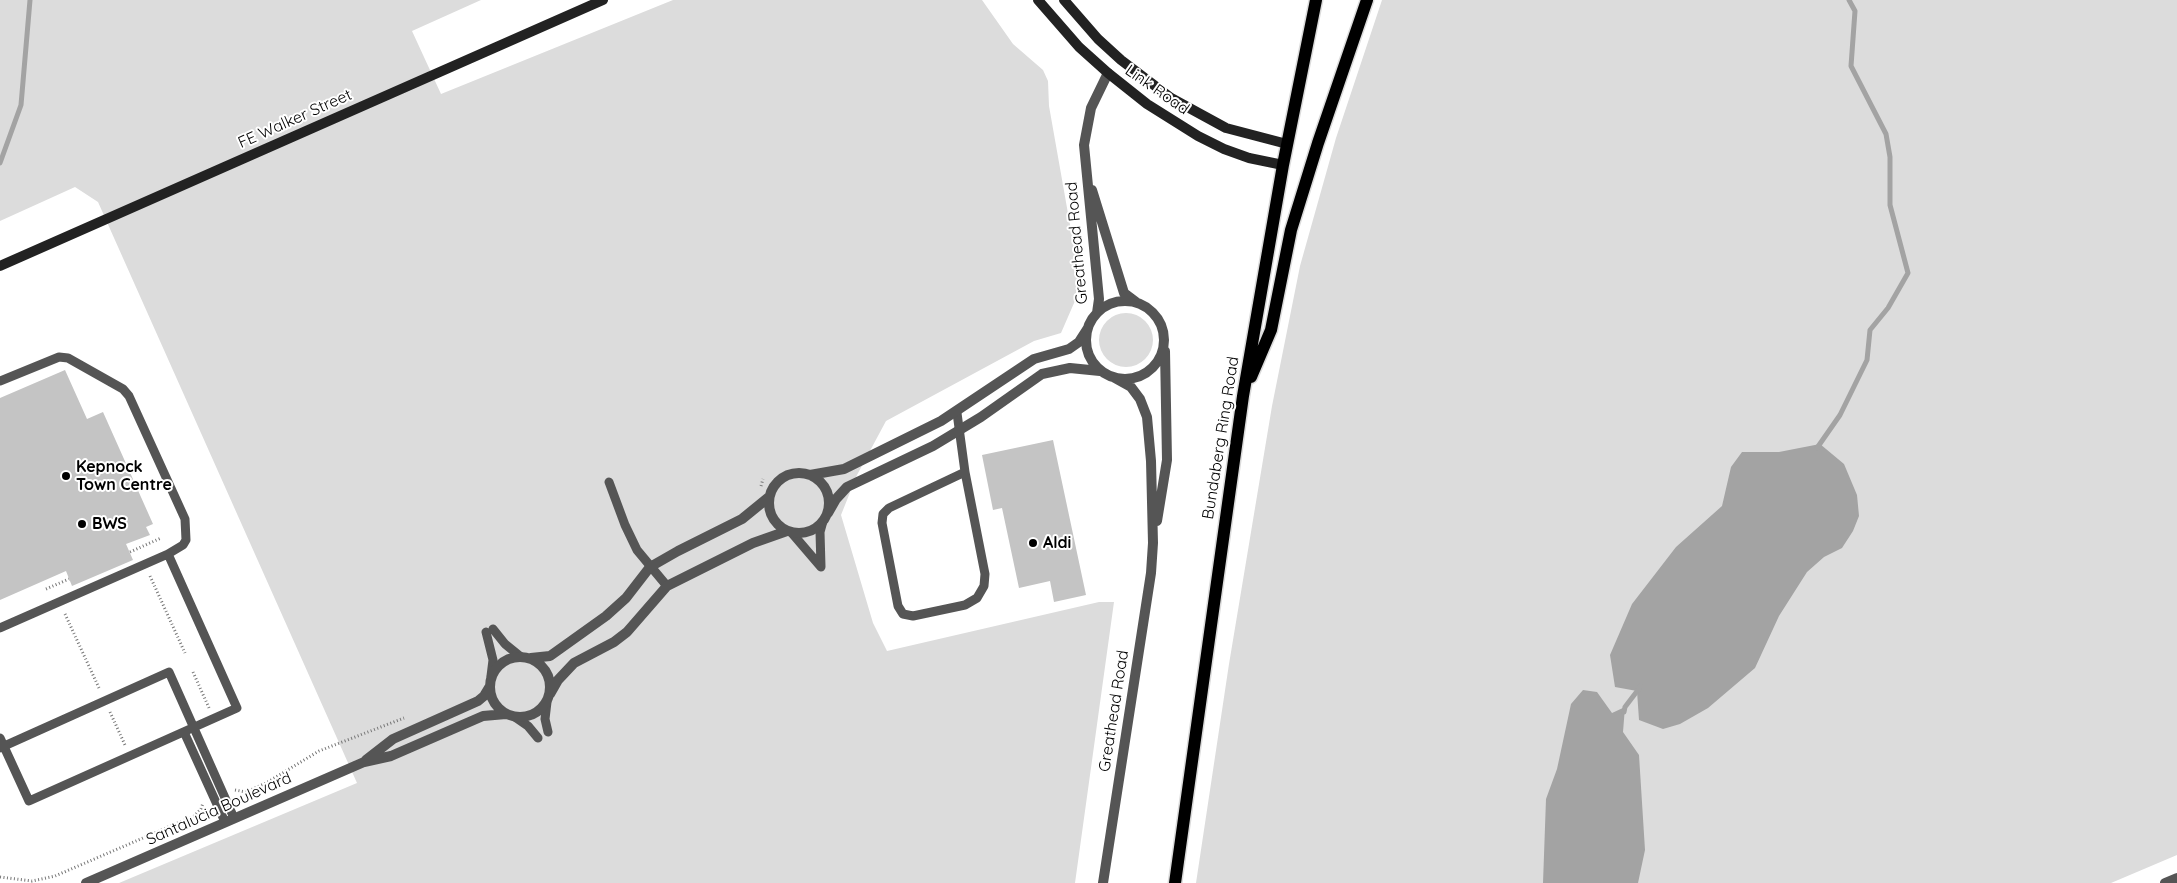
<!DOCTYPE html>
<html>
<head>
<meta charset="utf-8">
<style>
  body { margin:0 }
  canvas { display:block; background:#fff }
</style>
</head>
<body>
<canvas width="2177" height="883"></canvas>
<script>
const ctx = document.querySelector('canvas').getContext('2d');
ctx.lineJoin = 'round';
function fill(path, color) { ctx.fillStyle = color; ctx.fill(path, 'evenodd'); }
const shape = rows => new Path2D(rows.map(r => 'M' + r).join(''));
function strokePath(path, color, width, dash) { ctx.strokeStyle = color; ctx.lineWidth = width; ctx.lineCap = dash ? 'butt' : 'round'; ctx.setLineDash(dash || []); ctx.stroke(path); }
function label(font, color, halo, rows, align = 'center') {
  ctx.font = font + ' Quicksand,sans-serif'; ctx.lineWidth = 4; ctx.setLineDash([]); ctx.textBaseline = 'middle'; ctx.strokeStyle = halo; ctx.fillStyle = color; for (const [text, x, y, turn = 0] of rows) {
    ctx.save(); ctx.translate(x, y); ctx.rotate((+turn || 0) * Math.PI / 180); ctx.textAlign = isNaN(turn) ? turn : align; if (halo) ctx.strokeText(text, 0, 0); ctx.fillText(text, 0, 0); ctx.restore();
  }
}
const green = shape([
  [0,0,481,0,412,31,441,94,673,0,982,0,1013,44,1043,70,1048,81,1049,106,1081,287,1061,333,1034,341,886,421,857,475,841,515,873,623,887,651,1099,602,1114,602,1075,883,119,883,357,783,98,202,75,187,0,221],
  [1382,0,2177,0,2177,855,2111,883,1196,883,1229,664,1272,406,1300,266,1336,138],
  '1099 340a27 27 0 1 1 54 0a27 27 0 1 1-54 0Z'
]);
const water = shape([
  [1820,444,1844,464,1857,495,1859,516,1853,531,1842,548,1824,557,1807,572,1779,616,1755,668,1708,708,1680,724,1663,729,1639,720,1637,691,1615,687,1610,655,1632,604,1676,547,1722,506,1731,467,1742,452,1779,452],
  [1583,690,1597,692,1612,713,1625,707,1623,732,1639,755,1645,850,1638,883,1543,883,1546,799,1557,769,1571,704]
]);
const stream = shape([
  [0,163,21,105,30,0],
  [1817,448,1840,415,1867,360,1870,330,1888,308,1908,273,1890,205,1890,157,1886,134,1851,66,1855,11,1849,0],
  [1624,712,1625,707,1641,686]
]);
const building = shape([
  [65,370,87,419,103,412,153,524,146,527,150,535,126,544,133,560,72,586,66,571,0,600,0,398],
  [1053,440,1086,595,1054,602,1050,581,1019,588,1002,508,993,510,982,455]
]);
const path = shape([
  [761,486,763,479],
  [130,552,161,538],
  [150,576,185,653],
  [46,589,69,579],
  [65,614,99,688],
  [193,672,209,708],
  [110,712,125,745],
  [235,790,246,792,266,783,319,751,404,718],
  [0,877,32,881,55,876,194,816,201,809,203,803]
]);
const lane = shape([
  [0,381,59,357,68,358,123,389,129,396,185,519,186,540,183,545,168,554],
  [957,413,965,472],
  [965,472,985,574,984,586,977,598,965,605,913,616,903,614,898,606,882,523,883,514,889,508,965,472],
  [609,482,625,525,637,550,667,586],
  [791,532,821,567,820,532,823,521],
  [0,628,168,554,237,708,29,801,0,738],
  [493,629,505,644,521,657],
  [486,632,493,660,491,676],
  [547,702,545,719,548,732],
  [515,717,528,726,538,738],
  [184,732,225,822],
  [0,748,169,672,234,818]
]);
const street = shape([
  [1092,190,1124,293,1136,302],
  '1086 340a39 39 0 1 1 78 0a39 39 0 1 1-78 0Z',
  [1097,313,1099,299,1084,145,1091,108,1108,73],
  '769 503a30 30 0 1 1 60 0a30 30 0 1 1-60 0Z',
  [810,475,844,469,941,421,1034,359,1069,349,1079,342,1088,328],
  [828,513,836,499,847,487,933,446,981,417,1042,374,1070,368,1100,371],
  [1157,521,1167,460,1165,351],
  '490 687a30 30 0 1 1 60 0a30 30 0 1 1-60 0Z',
  [531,658,550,656,606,616,626,598,650,567,678,551,742,519,769,497],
  [550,694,558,680,574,663,614,642,627,632,667,586,753,543,787,531],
  [366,760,393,739,478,701,484,696,490,686],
  [86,883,364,762,391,756,483,716,506,714],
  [1103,883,1151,573,1153,543,1151,461,1147,417,1140,399,1131,387,1113,377],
  [2165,883,2177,878]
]);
const secondary = shape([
  [1038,0,1079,47,1108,73,1147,104,1198,136,1224,149,1249,158,1283,165],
  [1064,0,1098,39,1121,60,1171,98,1226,128,1287,144],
  [0,266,603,0]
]);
const primary = shape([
  [1251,377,1271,330,1291,230,1318,143,1367,0],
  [1175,883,1243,396,1283,165,1316,0]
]);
const markers = [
  [66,476,5,"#000"],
  [82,524,5,"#000"],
  [1033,543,5,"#000"]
];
const streetNames = [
  ["Link Road",1157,90,35],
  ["FE Walker Street",295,119,-24],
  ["Greathead Road",1077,243,-95],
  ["Bundaberg Ring Road",1221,438,-81],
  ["Greathead Road",1114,711,-81],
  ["Santalucia Boulevard",219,809,-24]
];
const poiNames = [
  ["Kepnock",76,467],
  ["Town Centre",76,485],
  ["BWS",92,524],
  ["Aldi",1043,543]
];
fill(green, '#dcdcdc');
fill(water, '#a3a3a3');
strokePath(stream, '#a3a3a3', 5);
fill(building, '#c4c4c4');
strokePath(primary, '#dbdbdb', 15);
strokePath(path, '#777', 3, [1, 2.5]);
strokePath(lane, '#555', 9);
strokePath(street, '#555', 10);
strokePath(secondary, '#222', 10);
strokePath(primary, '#000', 12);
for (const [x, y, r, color] of markers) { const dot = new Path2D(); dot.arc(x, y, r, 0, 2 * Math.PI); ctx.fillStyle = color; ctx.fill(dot); strokePath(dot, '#fff', 2); }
label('16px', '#000', '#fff', streetNames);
label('bold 16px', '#000', '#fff', poiNames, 'left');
</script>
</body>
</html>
